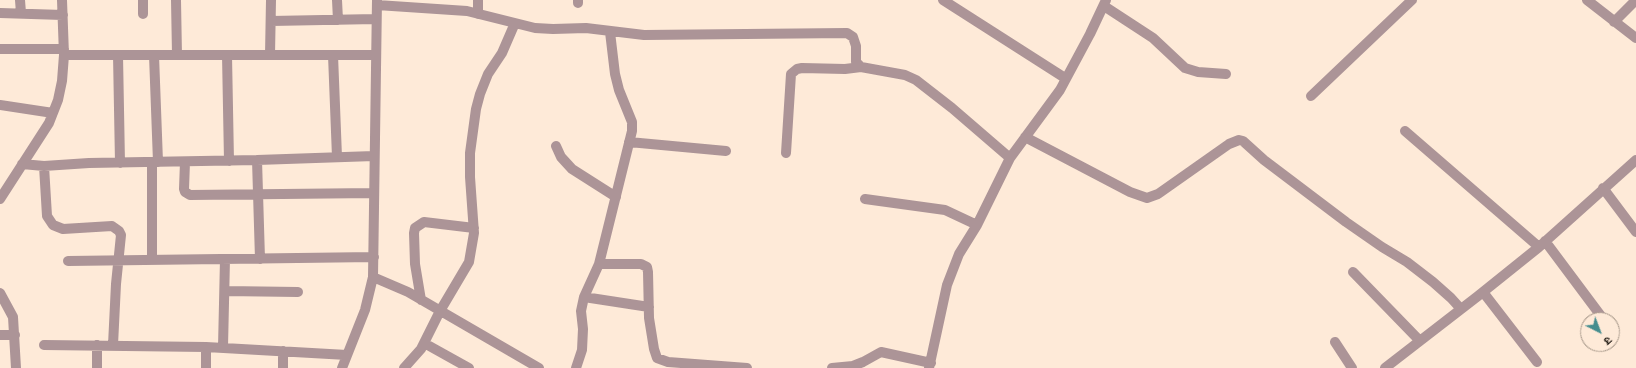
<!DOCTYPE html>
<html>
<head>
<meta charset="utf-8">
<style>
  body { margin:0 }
  #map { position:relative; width:1636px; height:368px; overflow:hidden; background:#feead8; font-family:Overpass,"Noto Sans Devanagari",sans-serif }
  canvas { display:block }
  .north { position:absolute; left:1580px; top:312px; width:40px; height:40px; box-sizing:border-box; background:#feead8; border:1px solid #a69789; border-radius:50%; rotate:138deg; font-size:11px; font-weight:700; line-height:16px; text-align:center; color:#211a13 }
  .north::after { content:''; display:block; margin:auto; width:14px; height:18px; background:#458d8e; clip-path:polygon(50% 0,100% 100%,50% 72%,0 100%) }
</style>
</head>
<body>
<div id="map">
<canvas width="1636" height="368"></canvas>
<div class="north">उ</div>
</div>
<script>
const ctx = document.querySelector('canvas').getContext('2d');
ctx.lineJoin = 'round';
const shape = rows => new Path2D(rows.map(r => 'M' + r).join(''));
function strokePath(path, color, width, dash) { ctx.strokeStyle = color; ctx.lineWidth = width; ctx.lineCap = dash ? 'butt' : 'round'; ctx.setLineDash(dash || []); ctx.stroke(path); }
const minor = shape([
  [20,0,21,13],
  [176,0,177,55],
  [337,0,338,20],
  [943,0,1065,78],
  [1587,0,1636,38],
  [578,3,578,0],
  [377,5,467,11,535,28,553,29,586,28,644,35,847,33,853,37,856,46,856,62,861,67,905,75,916,80,952,108,1010,158],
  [1104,6,1153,38,1185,68,1198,72,1226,74],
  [0,13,63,15],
  [143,14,143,0],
  [478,14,478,0],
  [271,21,376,19],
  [1614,22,1636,0],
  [0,49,64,49],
  [64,55,375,55],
  [118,55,120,163],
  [154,55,158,162],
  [227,55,229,161],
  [270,55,271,0],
  [333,55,337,157],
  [1311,96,1412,0],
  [0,105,53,113],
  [1405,131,1539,247],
  [1025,137,1130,192,1147,198,1158,194,1229,144,1239,140,1243,141,1264,160,1346,222,1382,247,1407,262,1433,282,1451,298,1461,309],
  [629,142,726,151],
  [556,146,561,157,572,169,616,197],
  [786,153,791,74,797,69,802,68,845,69,861,67],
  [257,160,260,259],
  [152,162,152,259],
  [185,162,184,189,185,192,190,195,374,193],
  [22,164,44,166,89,163,257,160,374,156],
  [44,166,47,216,53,225,63,229,112,226,119,231,121,235,116,284,113,345],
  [1603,188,1636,232],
  [0,199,49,123,58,100,62,81,64,55,62,0],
  [865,199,945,210,977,225],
  [1545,241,1604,320],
  [68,261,374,257],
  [599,264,641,264,647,267,648,272,649,318,654,349,657,358,668,362,747,368],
  [1353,272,1420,341],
  [373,277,408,292,539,368],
  [225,291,298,292],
  [1483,292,1537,362],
  [0,293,13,317,16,368],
  [584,297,649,307],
  [421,300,415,264,414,233,415,228,424,222,474,228],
  [0,335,15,335],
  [1335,342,1352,368],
  [424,343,469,368],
  [44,345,206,347,347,355],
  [97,345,97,368],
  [206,347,206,368],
  [223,347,225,259],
  [283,368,283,351],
  [342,368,365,310,373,277,377,0],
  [404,368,421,349,440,311,469,262,474,233,470,177,470,153,476,109,480,94,488,74,502,53,515,23],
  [576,368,582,350,583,329,581,311,584,297,599,264,632,131,632,122,619,90,615,74,610,32],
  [832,368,853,366,863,362,881,352,931,363],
  [929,368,947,285,959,254,977,225,1010,158,1060,90,1090,34,1106,0],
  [1385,368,1478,296,1539,247,1636,160]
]);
strokePath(minor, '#ac9497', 10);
</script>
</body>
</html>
